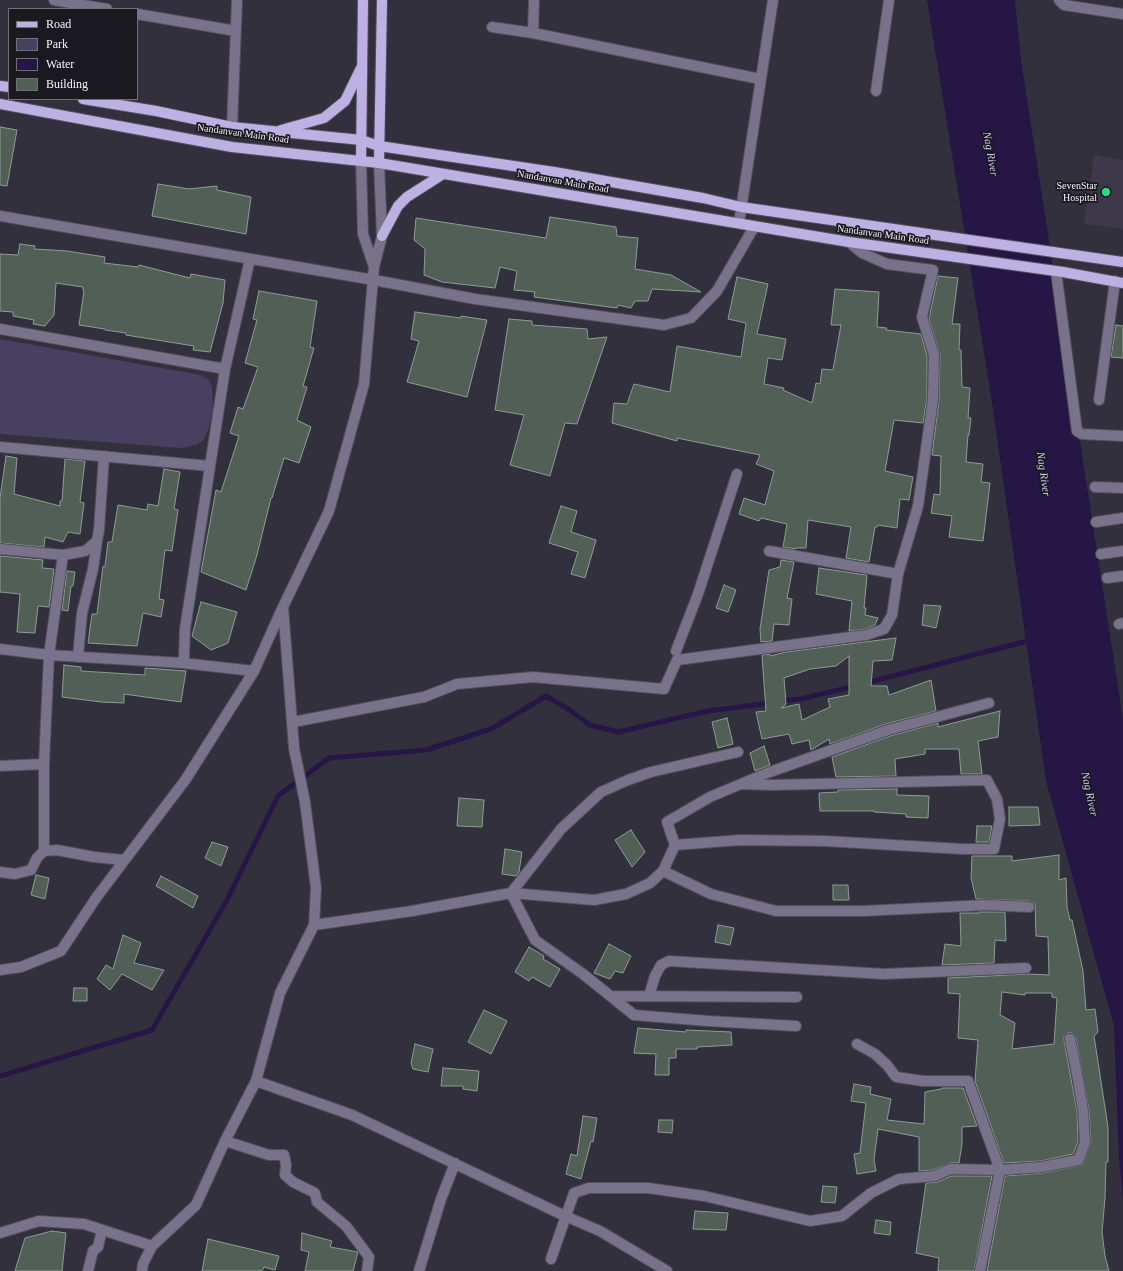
<!DOCTYPE html>
<html>
<head>
<meta charset="utf-8">
<style>
  body { margin:0 }
  #map { position:relative; width:1123px; height:1271px; overflow:hidden; background:#33303d; font-family:Georgia,serif }
  canvas { display:block }
  .legend { position:absolute; left:8px; top:8px; width:130px; height:92px; box-sizing:border-box; background:#1a191f; border:1px solid #727077; margin:0; padding:5px 7px; list-style:none; font-size:12px; color:#f5f3fc }
  .legend li { display:flex; align-items:center; gap:8px; height:20px }
  .legend b { width:20px; border:1px solid #727077 }
</style>
</head>
<body>
<div id="map">
<canvas width="1123" height="1271"></canvas>
<ul class="legend">
<li><b style="height:5px;background:#bdb1e4"></b>Road</li>
<li><b style="height:11px;background:#484060"></b>Park</li>
<li><b style="height:11px;background:#261645"></b>Water</li>
<li><b style="height:11px;background:#515f56"></b>Building</li>
</ul>
</div>
<script>
const ctx = document.querySelector('canvas').getContext('2d');
ctx.lineJoin = 'round';
function fill(path, color) { ctx.fillStyle = color; ctx.fill(path, 'evenodd'); }
const shape = rows => new Path2D(rows.map(r => 'M' + r).join(''));
function strokePath(path, color, width, dash) { ctx.strokeStyle = color; ctx.lineWidth = width; ctx.lineCap = dash ? 'butt' : 'round'; ctx.setLineDash(dash || []); ctx.stroke(path); }
function label(font, color, halo, rows, align = 'center') {
  ctx.font = font + ' Georgia,serif'; ctx.lineWidth = 3.5; ctx.setLineDash([]); ctx.textBaseline = 'middle'; ctx.strokeStyle = halo; ctx.fillStyle = color; for (const [text, x, y, turn = 0] of rows) {
    ctx.save(); ctx.translate(x, y); ctx.rotate((+turn || 0) * Math.PI / 180); ctx.textAlign = isNaN(turn) ? turn : align; if (halo) ctx.strokeText(text, 0, 0); ctx.fillText(text, 0, 0); ctx.restore();
  }
}
const built = shape([
  [1094,155,1123,160,1123,229,1084,224]
]);
const green = shape([
  [0,339,201,375,209,380,212,387,213,411,208,430,203,441,195,445,182,448,0,434]
]);
const water = shape([
  [927,0,1015,0,1021,60,1123,719,1123,1201,1119,1158,1114,1026,1046,781,991,396]
]);
const stream = shape([
  [866,683,1031,640],
  [780,701,801,699,855,686],
  [0,1076,152,1030,227,900,278,796,329,758,426,750,491,729,546,696,568,709,590,725,618,732,708,711,770,703]
]);
const building = shape([
  [0,127,17,130,7,186,0,185,0,127],
  [158,184,189,189,217,186,217,190,251,197,246,234,152,216,158,184],
  [550,217,616,227,617,236,638,238,635,269,671,275,701,292,652,289,648,301,635,301,631,308,618,305,617,308,534,297,535,292,514,290,517,271,500,267,495,288,442,282,424,275,425,249,414,240,416,218,546,238,550,217],
  [20,244,35,246,34,249,67,251,105,257,104,263,138,267,139,265,190,278,191,274,225,280,223,303,210,352,193,350,194,346,126,335,126,333,105,330,105,329,79,325,84,291,83,290,83,287,56,283,54,315,45,326,33,324,34,320,13,316,13,312,0,311,0,254,18,255,20,244],
  [938,276,958,278,952,324,960,324,959,350,961,350,962,387,970,388,968,418,971,418,969,435,968,435,966,462,983,464,981,482,990,483,983,541,949,537,952,516,931,513,934,494,940,495,941,456,932,455,939,400,940,355,929,319,938,276],
  [737,277,768,284,757,334,786,339,782,360,768,358,764,384,784,388,783,390,812,403,816,383,820,384,822,369,833,370,841,325,831,325,835,289,879,292,877,327,887,328,886,330,921,334,927,356,927,398,923,423,894,420,885,471,913,477,909,500,900,499,897,528,878,525,877,527,875,527,869,562,846,558,851,527,808,520,806,548,796,548,796,549,783,547,787,524,761,518,759,521,739,514,744,498,765,505,774,471,756,464,760,455,677,438,677,441,612,423,614,403,627,404,634,384,670,392,677,346,741,357,746,323,728,319,737,277],
  [259,291,317,301,310,347,314,348,303,386,307,387,297,420,311,427,299,463,284,458,272,498,271,498,257,555,246,590,201,572,216,490,221,492,239,436,230,433,238,407,243,409,258,367,245,363,257,320,253,319,259,291],
  [415,312,461,318,461,316,487,320,467,397,407,382,419,341,411,339,415,312],
  [509,319,532,321,532,325,587,329,588,339,607,337,577,424,565,423,550,476,510,465,524,415,495,410,509,319],
  [1116,325,1123,326,1123,358,1111,357,1116,325],
  [6,456,17,458,14,494,60,506,60,501,62,501,65,459,85,461,80,502,84,503,80,534,68,532,63,542,45,537,44,547,0,543,0,498,6,456],
  [164,469,180,472,174,509,178,510,172,551,165,550,159,599,164,600,161,617,143,613,137,646,88,643,92,614,97,614,103,566,105,567,108,542,112,542,118,505,147,510,148,504,158,506,164,469],
  [561,506,577,511,571,532,596,540,585,578,571,574,578,552,549,543,561,506],
  [0,556,43,560,42,568,54,569,49,607,38,606,35,633,17,632,20,594,0,592,0,556],
  [781,560,794,562,787,598,792,599,789,625,774,624,772,641,761,642,760,629,769,570,780,567,781,560],
  [819,568,866,575,867,576,864,608,866,608,865,615,878,618,875,625,865,629,849,631,852,601,816,594,819,568],
  [67,571,75,572,73,586,71,586,68,611,62,610,67,571],
  [724,585,736,590,728,612,716,608,724,585],
  [201,602,237,612,228,643,211,650,192,636,201,602],
  [924,605,941,606,936,628,922,625,924,605],
  [896,638,892,660,873,661,871,686,887,686,889,695,931,680,936,711,886,724,830,744,829,739,811,750,809,740,792,744,789,734,762,739,756,712,766,711,762,655,770,654,770,656,786,652,896,638],
  [849,656,849,695,828,699,830,707,802,720,799,704,781,708,786,704,784,678,810,669,836,666,849,656],
  [64,665,81,667,81,671,145,675,145,668,186,671,181,702,124,694,124,703,101,702,62,697,64,665],
  [1000,711,998,737,978,741,982,774,961,774,959,749,925,749,925,754,895,759,896,776,836,777,832,757,890,736,938,723,938,727,1000,711],
  [727,718,733,744,718,748,712,722,727,718],
  [764,746,770,765,755,771,750,753,764,746],
  [897,789,897,795,929,796,928,818,906,817,906,814,874,812,874,811,820,811,819,793,838,792,838,790,897,789],
  [459,798,484,800,482,827,457,826,459,798],
  [1009,807,1038,807,1040,825,1009,826,1009,807],
  [977,826,992,826,989,842,976,842,977,826],
  [631,830,645,852,632,867,615,840,631,830],
  [212,842,228,847,221,866,205,858,212,842],
  [505,849,522,852,519,872,516,876,502,874,505,849],
  [1059,855,1059,880,1066,878,1067,907,1070,920,1072,920,1083,971,1086,1010,1095,1009,1098,1032,1094,1036,1108,1127,1108,1162,1106,1162,1105,1198,1102,1232,1105,1256,1109,1271,987,1271,1005,1176,1043,1173,1082,1165,1091,1143,1089,1110,1076,1038,1072,1033,1068,1033,1064,1037,1064,1040,1077,1112,1078,1142,1073,1154,1041,1161,1004,1163,975,1081,978,1040,958,1038,960,994,948,993,948,978,1028,974,1049,975,1048,937,1036,936,1035,904,1029,901,976,899,971,878,972,856,1012,856,1012,861,1059,855],
  [1002,992,1025,995,1025,993,1052,993,1052,997,1057,998,1054,1044,1012,1049,1015,1023,1000,1015,1002,992],
  [36,875,49,878,45,899,31,895,36,875],
  [161,876,198,896,193,908,156,886,161,876],
  [833,885,848,885,849,900,833,900,833,885],
  [979,912,1005,912,1006,941,995,940,994,963,942,965,945,944,961,946,960,913,979,913,979,912],
  [718,925,734,928,730,945,715,942,718,925],
  [123,935,141,943,134,963,164,970,152,990,122,974,110,990,97,979,106,965,113,969,123,935],
  [609,944,631,956,623,973,615,971,610,979,594,973,609,944],
  [529,947,544,956,543,959,560,969,550,987,532,977,529,981,515,972,529,947],
  [74,988,87,988,87,1001,73,1001,74,988],
  [484,1010,507,1021,491,1054,468,1042,484,1010],
  [638,1028,686,1032,686,1030,731,1032,732,1045,697,1047,697,1049,676,1049,676,1058,669,1058,669,1075,655,1075,656,1054,634,1053,638,1028],
  [415,1044,433,1049,428,1072,413,1069,411,1063,415,1044],
  [443,1068,479,1071,477,1091,463,1089,463,1086,441,1086,443,1068],
  [854,1084,871,1087,870,1094,891,1099,887,1120,924,1124,925,1092,941,1089,942,1088,963,1088,977,1126,962,1127,962,1144,959,1163,950,1163,933,1170,919,1171,919,1137,878,1129,874,1160,876,1171,857,1174,854,1154,860,1153,866,1103,851,1101,854,1084],
  [583,1116,597,1118,593,1142,591,1141,581,1179,566,1174,571,1154,577,1156,583,1116],
  [659,1120,673,1120,672,1133,658,1132,659,1120],
  [951,1176,992,1176,974,1271,938,1271,939,1258,916,1253,926,1183,938,1182,951,1176],
  [823,1186,837,1187,835,1203,821,1202,823,1186],
  [695,1211,728,1213,726,1230,693,1229,695,1211],
  [876,1220,891,1222,890,1235,874,1233,876,1220],
  [52,1231,66,1233,62,1271,15,1271,25,1238,52,1231],
  [302,1233,332,1241,330,1247,358,1252,353,1271,305,1271,309,1252,301,1250,302,1233],
  [208,1239,279,1256,275,1270,264,1267,262,1271,202,1271,208,1239]
]);
const minor = shape([
  [54,0,107,9],
  [1059,0,1064,5,1123,14],
  [137,14,236,31],
  [492,27,533,33,760,79],
  [533,33,534,0],
  [876,91,889,0],
  [232,127,237,0],
  [361,161,363,234,374,267],
  [0,216,374,280,475,299,664,325,691,318,717,291,754,227],
  [739,223,773,0],
  [1056,271,1077,431,1082,434,1123,436],
  [0,329,225,369,185,629,184,657,182,663,49,655,63,555,0,549],
  [225,369,250,259],
  [1099,400,1115,281],
  [0,447,210,466],
  [1095,487,1123,488],
  [1096,522,1123,518],
  [769,551,898,574,918,506,933,399,934,355,922,317,933,270,887,264,862,253,849,242],
  [1101,554,1123,551],
  [63,555,85,551,97,541,99,530,104,456],
  [1107,578,1123,576],
  [1119,624,1123,623],
  [0,649,49,655,44,764],
  [676,651,698,594,737,474],
  [78,657,82,613,93,569,97,541],
  [182,663,254,671],
  [293,722,424,697,457,684,533,677,664,689,677,660,866,635,884,629,892,615,898,574],
  [738,752,651,772,628,780,601,792,561,829,511,893,535,940,583,974,634,1015,708,1021,796,1026],
  [0,766,44,764,44,851],
  [675,845,667,822,710,797,767,773,888,730,989,703],
  [663,871,675,845,740,840,825,841,962,849,994,849,1000,819,997,799,987,780,773,785,742,784],
  [0,872,15,874,31,870,37,858,44,851,57,850,94,857,124,860],
  [314,925,412,911,511,893,594,900,626,894,650,883,663,871,711,894,776,911,863,911,987,905,1029,907],
  [0,970,21,967,61,951,96,898,186,779,254,671,282,609],
  [611,996,797,997],
  [649,996,655,976,661,965,669,961,884,974,1026,968],
  [256,1081,352,1115,565,1216,600,1231,667,1271],
  [225,1141,269,1155,284,1155,286,1165,285,1175,293,1182,315,1193,317,1202,346,1226,369,1257,367,1271],
  [0,1233,39,1221,84,1224,152,1246],
  [551,1259,574,1193,589,1188,648,1188,704,1196,810,1221,842,1216,871,1193,899,1179,935,1176,950,1169,1000,1170,968,1081,923,1081,896,1077,887,1065,875,1054,857,1044],
  [88,1271,93,1251,98,1247,102,1230],
  [142,1271,143,1264,152,1246,196,1205,225,1141,256,1081,280,993,314,925,316,888,305,802,294,748,283,607,329,511,364,384,374,267,382,236,379,163],
  [419,1271,441,1199,455,1163],
  [980,1271,1000,1170,1042,1167,1078,1160,1085,1143,1083,1111,1078,1079,1070,1039]
]);
const major = shape([
  [0,86,9,87],
  [83,99,156,111,232,127,361,140,379,146,554,172,703,198,741,207,1123,262],
  [0,104,232,147,379,163,849,242,1063,272,1123,283],
  [281,130,324,118,345,101,361,68],
  [361,161,363,0],
  [379,163,382,0],
  [382,236,398,206,407,197,443,174]
]);
const markers = [
  [1106,192,5,"#2dd884"]
];
const streetNames = [
  ["Nandanvan Main Road",243,134,8],
  ["Nandanvan Main Road",563,182,10],
  ["Nandanvan Main Road",883,235,8]
];
const poiNames = [
  ["SevenStar",1097,186],
  ["Hospital",1097,198]
];
const waterNames = [
  ["Nag River",990,154,80],
  ["Nag River",1043,474,82],
  ["Nag River",1089,794,78]
];
fill(built, '#3d394b');
fill(green, '#484060');
fill(water, '#261645');
strokePath(stream, '#261645', 5);
fill(building, '#515f56');
strokePath(building, '#8e9d93', 1);
strokePath(minor, '#524f5c', 12);
strokePath(major, '#524f5c', 12);
strokePath(minor, '#78728b', 10);
strokePath(major, '#bdb1e4', 10);
for (const [x, y, r, color] of markers) { const dot = new Path2D(); dot.arc(x, y, r, 0, 2 * Math.PI); ctx.fillStyle = color; ctx.fill(dot); strokePath(dot, '#1a191f', 1.5); }
label('10px', '#f5f3fc', '#1a191f', streetNames);
label('10px', '#f5f3fc', '#1a191f', poiNames, 'right');
label('italic 11px', '#d4c8fa', '#1a191f', waterNames);
</script>
</body>
</html>
